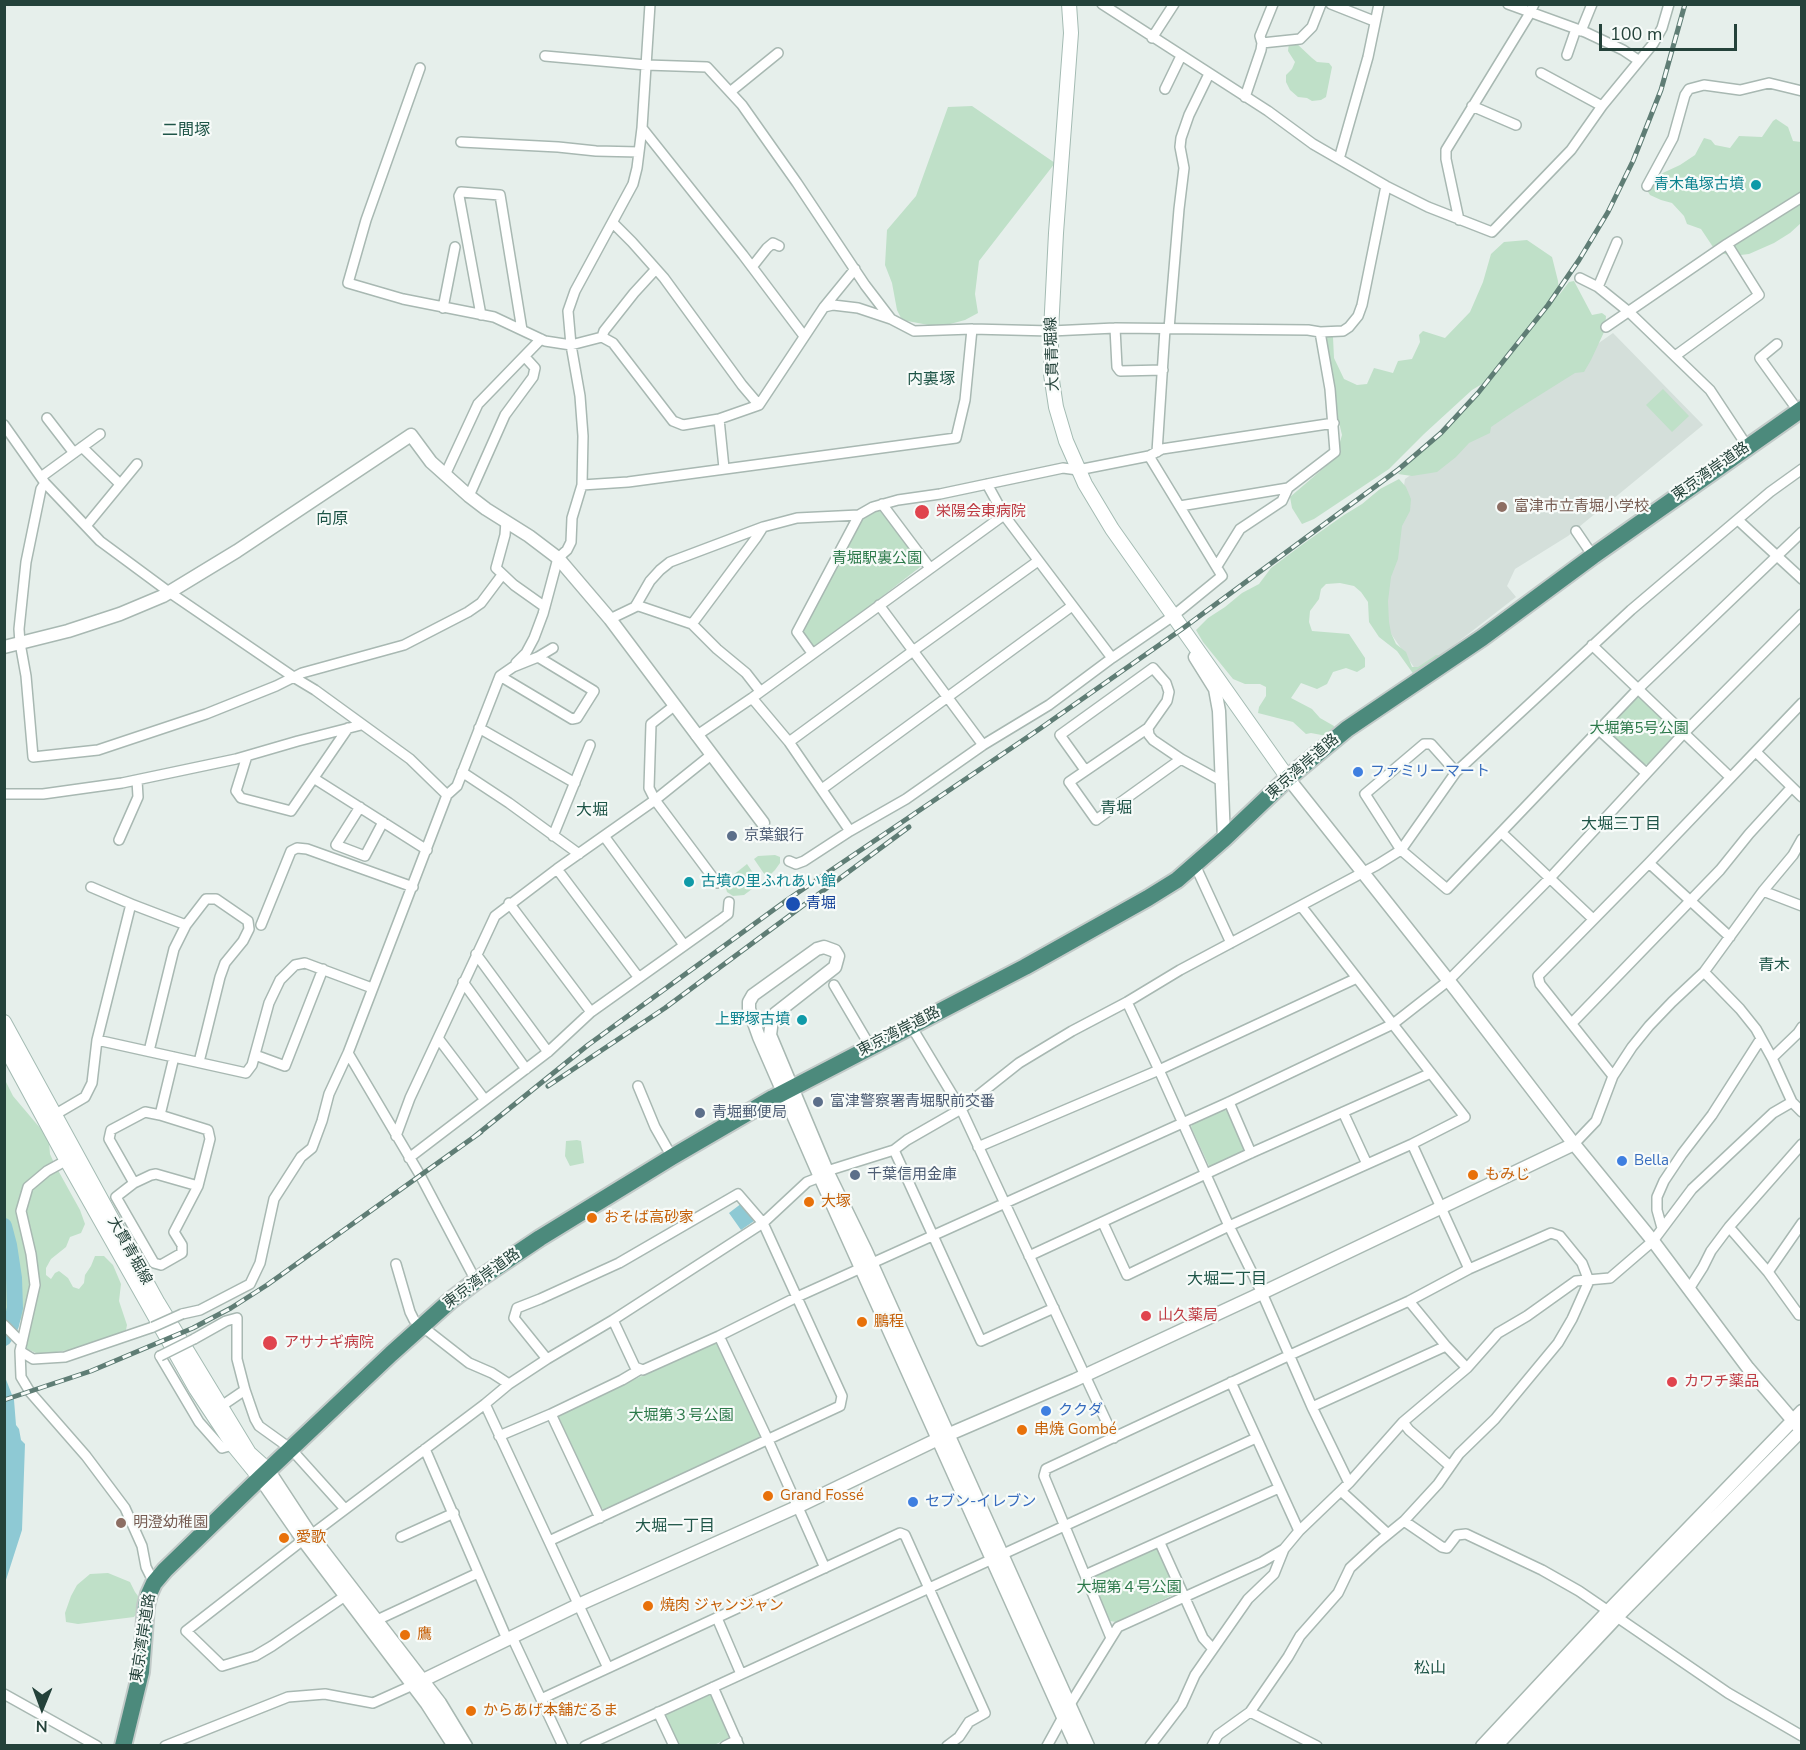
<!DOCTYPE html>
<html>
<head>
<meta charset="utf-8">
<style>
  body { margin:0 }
  #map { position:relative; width:1806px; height:1750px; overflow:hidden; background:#e6efeb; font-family:"Nunito Sans",sans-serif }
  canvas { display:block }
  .frame { position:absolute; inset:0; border:6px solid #24423a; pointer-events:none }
  .north { position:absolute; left:12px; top:1678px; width:60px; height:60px; -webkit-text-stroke:4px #f7fbf9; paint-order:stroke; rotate:181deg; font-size:16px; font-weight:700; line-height:24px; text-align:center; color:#24423a }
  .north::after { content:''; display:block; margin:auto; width:21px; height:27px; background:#24423a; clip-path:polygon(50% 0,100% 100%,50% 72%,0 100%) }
  .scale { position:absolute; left:1599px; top:24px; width:138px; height:27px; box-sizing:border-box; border:3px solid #24423a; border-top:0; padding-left:8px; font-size:18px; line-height:21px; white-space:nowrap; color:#24423a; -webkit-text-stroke:4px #f7fbf9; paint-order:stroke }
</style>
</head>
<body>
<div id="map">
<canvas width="1806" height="1750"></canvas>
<div class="frame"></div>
<div class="north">N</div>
<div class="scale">100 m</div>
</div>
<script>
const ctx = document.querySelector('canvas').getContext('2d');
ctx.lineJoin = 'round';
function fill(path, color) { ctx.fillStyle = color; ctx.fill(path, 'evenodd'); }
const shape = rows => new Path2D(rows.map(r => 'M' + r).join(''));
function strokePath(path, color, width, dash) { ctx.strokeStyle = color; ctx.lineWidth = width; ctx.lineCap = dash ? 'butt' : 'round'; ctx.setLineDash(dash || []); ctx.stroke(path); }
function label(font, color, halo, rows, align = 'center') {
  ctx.font = font + ' "Nunito Sans","Noto Sans JP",sans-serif'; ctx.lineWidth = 4.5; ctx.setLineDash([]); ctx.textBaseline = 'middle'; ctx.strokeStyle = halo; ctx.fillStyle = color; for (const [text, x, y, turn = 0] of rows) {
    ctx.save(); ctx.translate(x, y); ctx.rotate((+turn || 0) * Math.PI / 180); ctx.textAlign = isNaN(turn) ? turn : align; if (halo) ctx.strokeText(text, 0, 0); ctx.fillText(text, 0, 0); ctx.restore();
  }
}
const built = shape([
  [1613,333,1703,425,1568,536,1515,569,1507,586,1516,597,1418,673,1383,622,1405,479]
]);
const green = shape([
  [1295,42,1312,58,1317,62,1329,63,1332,67,1326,97,1321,100,1312,101,1307,98,1298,97,1290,90,1286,82,1286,75,1292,69,1295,62,1288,51,1289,43],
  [972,106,1055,163,979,261,975,294,978,313,965,320,939,327,902,320,897,310,892,283,885,265,887,230,916,196,948,107],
  [1776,119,1788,127,1793,141,1801,142,1801,223,1790,233,1774,243,1749,254,1732,256,1721,253,1713,247,1701,229,1687,224,1684,216,1672,203,1661,200,1650,195,1645,187,1652,178,1680,165,1695,155,1704,138,1711,140,1715,145,1730,148,1739,136,1762,137,1773,121],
  [1527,240,1552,257,1558,281,1559,295,1569,282,1574,281,1592,315,1602,313,1606,316,1605,330,1591,360,1584,372,1575,373,1516,410,1491,427,1490,433,1469,443,1456,457,1437,472,1412,476,1398,474,1475,399,1487,381,1472,390,1424,434,1389,469,1314,519,1302,524,1292,508,1290,497,1326,466,1337,452,1342,435,1335,406,1322,339,1328,334,1333,337,1334,358,1344,379,1357,385,1367,384,1374,368,1393,373,1398,361,1412,359,1420,342,1419,335,1423,331,1445,338,1470,312,1483,282,1491,254,1504,242],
  [1663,389,1689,416,1672,432,1646,405],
  [1399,479,1406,487,1411,499,1410,511,1402,526,1398,559,1391,577,1388,601,1389,622,1391,633,1396,644,1406,652,1412,667,1418,667,1436,655,1443,656,1417,679,1397,651,1379,637,1369,622,1368,602,1361,592,1354,586,1340,583,1326,584,1321,589,1319,599,1310,611,1309,622,1312,631,1349,634,1365,658,1365,667,1357,672,1346,668,1333,672,1327,684,1317,689,1301,683,1291,698,1312,709,1320,718,1334,726,1332,737,1311,733,1306,734,1293,722,1258,713,1259,707,1266,696,1266,687,1260,684,1245,684,1233,679,1203,642,1196,630,1208,618,1225,607,1242,593,1259,584,1271,568,1303,544,1344,515,1362,504,1380,489],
  [881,508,924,564,813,650,800,632,862,517],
  [1636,697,1642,697,1674,730,1675,736,1648,764,1644,765,1606,732,1607,728],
  [775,855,780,857,780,863,775,870,767,878,754,859,758,856],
  [747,864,760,883,744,895,733,896,727,892,725,885,727,880],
  [4,1078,13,1096,46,1135,49,1142,50,1154,54,1163,80,1210,85,1224,81,1233,70,1237,66,1247,51,1259,46,1268,46,1275,51,1279,55,1273,59,1271,68,1278,73,1287,79,1289,84,1283,85,1275,91,1266,95,1256,104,1256,113,1265,121,1284,119,1301,127,1325,126,1330,109,1338,75,1349,50,1353,36,1353,25,1348,26,1337,23,1318,16,1324,5,1317],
  [1224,1110,1229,1111,1246,1149,1245,1153,1213,1168,1209,1166,1191,1127,1193,1123],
  [577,1140,581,1141,584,1163,570,1166,565,1156,566,1141],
  [715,1341,718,1342,760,1435,759,1439,605,1510,601,1508,558,1416],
  [1154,1549,1158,1550,1176,1590,1175,1594,1116,1622,1110,1621,1091,1580,1093,1575],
  [108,1573,130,1582,135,1592,141,1600,138,1612,134,1617,78,1624,66,1622,65,1613,71,1596,77,1585,90,1574],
  [707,1693,711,1694,729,1738,714,1745,677,1745,663,1716,664,1713]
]);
const water = shape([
  [742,1203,754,1221,741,1230,729,1213],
  [5,1377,14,1400,16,1425,19,1429,21,1440,25,1444,22,1530,5,1583]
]);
const river = shape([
  [4,1226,9,1245,14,1278,15,1308,11,1325,4,1338]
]);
const minor = shape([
  [1102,4,1268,111,1313,144,1339,159,1386,186,1428,207,1492,232,1571,150,1602,106,1653,44,1662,28,1669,4],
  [1331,4,1374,21],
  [1508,4,1585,32,1623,50,1638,60],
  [1581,31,1592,4],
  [1152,38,1174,4],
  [1262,43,1300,39,1312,27,1321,4],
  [1567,55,1576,29],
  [545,56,646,65,707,67,742,105,797,183,865,285,891,319],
  [420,68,366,220,348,283,403,299,494,317,545,341,571,345,602,337,613,343,673,421,683,425,719,419,759,405,824,307,855,269],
  [1541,73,1602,106],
  [1165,89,1181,56],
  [730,92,778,53],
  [1245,97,1261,50,1262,43,1260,36,1273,4],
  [1472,106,1516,125],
  [642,128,743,255,804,336],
  [461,142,558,147,596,151,639,152],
  [1339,159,1368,57,1379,4],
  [1647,186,1673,138,1685,95,1689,89,1704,85,1740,90,1769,83,1802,91],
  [1459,220,1446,159,1446,150,1530,13,1534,4],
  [613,223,632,242,664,278,742,385,759,405],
  [752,267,767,248,773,243,779,246],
  [1580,278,1598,287,1629,312,1710,390,1747,446],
  [1598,287,1617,242],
  [824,307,833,305,858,308,891,319,914,331,972,329,1051,331,1115,328,1308,330,1320,332,1343,331,1349,327,1358,316,1362,305,1386,186],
  [443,308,455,247],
  [481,315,459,196,461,192,500,195,522,330],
  [1606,327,1727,244,1802,197],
  [1115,328,1117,367,1120,371,1163,370],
  [1169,329,1179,209,1184,168,1180,147,1181,138,1189,115,1209,74],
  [602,337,604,331,634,293,656,269],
  [1777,344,1760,358,1799,412],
  [1675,356,1759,295,1727,244],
  [47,418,74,453],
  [719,419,724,468],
  [4,425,45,483,100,541,169,592,295,678,315,690,410,759,447,795],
  [82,447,120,484],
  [1157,452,1165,329],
  [445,475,478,404,541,339],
  [41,477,100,434],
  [45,483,41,489,26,562,19,629,20,643,26,676,33,757,98,750,206,714,276,686,302,673,404,645,468,612,481,603,502,575],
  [987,484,1004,515,1112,658],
  [582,485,628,482,956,438,965,400,972,329],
  [469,496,505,415,533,377,535,368,525,357],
  [882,504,930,568],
  [1180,506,1288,488,1335,452,1330,389,1320,332],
  [1738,520,1802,579],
  [506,521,505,535,496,568,514,585,545,607],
  [86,526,137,464],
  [1576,531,1593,556],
  [1217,566,1240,529,1282,501,1288,488],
  [636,605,692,624,717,649,746,673,760,691],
  [879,605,983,745],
  [610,619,635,607,650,581,660,570,670,562,763,527,797,518,859,515,873,507,898,500,940,494,1063,468,1078,470,1149,456,1162,449,1334,423],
  [692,624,756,538,763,527],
  [1592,645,1730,777],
  [812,653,797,632,859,515],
  [516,663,526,653,534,638,543,614,558,558,567,550,571,542,572,518,582,485,583,436,580,396,571,345,568,311,575,291,633,184,637,168,642,128,650,4],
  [500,676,572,719,577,718,594,691,538,657],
  [752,698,789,742,850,831],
  [674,706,651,724,649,788,655,800,717,883],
  [479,728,575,783],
  [1148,728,1069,782,1096,820,1181,759],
  [1599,730,1646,773],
  [696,736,752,698,1004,515],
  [789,742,913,651,1038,561],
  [1756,752,1802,797],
  [247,756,236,791,241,798,291,811,348,728],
  [1085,770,1060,735,1153,668,1166,683,1169,692,1167,701,1148,728,1149,735,1153,740,1181,759,1223,782],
  [462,772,509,803,579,854],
  [1456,772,1431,744,1424,744,1365,794,1401,850,1447,889,1638,689,1802,532],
  [315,779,427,850],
  [822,789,1072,606],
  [4,794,43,794,122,783,236,759,298,741,361,725],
  [360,807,336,845,365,856,383,822],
  [1502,833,1593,919],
  [553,836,590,745],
  [604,836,684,945],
  [119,840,138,797,137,780],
  [789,861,796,864,804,861,850,831,906,799,983,745,1049,705,1112,658,1173,616,1222,576,1149,456],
  [1649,863,1730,937],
  [1195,865,1231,943],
  [557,869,639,978],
  [91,887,131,904],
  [1763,891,1802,906],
  [509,903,591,1012],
  [261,925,291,851,297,848,307,849,413,887],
  [476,954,548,1052],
  [1704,972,1740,1009,1756,1029,1772,1058,1792,1102,1802,1112],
  [463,982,526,1069],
  [834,985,870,1046],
  [1127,1002,1159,1070,1229,1226,1262,1293,1312,1407,1349,1483],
  [1572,1023,1720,870,1749,834,1791,788],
  [911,1026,961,1109,1114,1438],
  [438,1038,485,1100],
  [97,1040,246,1073,252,1065,269,1003,280,980,295,965,305,963,372,988],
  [149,1051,174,949,186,925,206,899,216,899,248,921,249,929,243,941,225,963,220,977,199,1062],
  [348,1053,420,1175,476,1281],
  [255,1055,285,1066,323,969],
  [174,1057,160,1115,145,1112,111,1130,109,1139,134,1183,151,1175,156,1174,198,1186],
  [1772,1058,1798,1033,1802,1027],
  [1613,1076,1540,984,1538,976,1649,863,1802,703],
  [638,1086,655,1127,672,1157],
  [1229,1102,1251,1153],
  [1343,1112,1367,1164],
  [56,1114,85,1097,92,1083,97,1040,131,904,186,925],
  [396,1136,410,1098,495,916,557,869,655,800,711,755],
  [1412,1144,1469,1269],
  [1574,1144,1596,1121,1613,1076,1632,1047,1649,1026,1672,1002,1704,972,1763,891,1793,855,1802,839],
  [978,1147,1159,1070,1357,978],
  [894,1150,981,1341,1054,1308],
  [409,1158,548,1052,591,1012,720,920,728,914,729,902],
  [69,1159,47,1171,28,1187,21,1211,31,1254,35,1285,20,1351,21,1377,30,1392,86,1456,125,1508,142,1546,146,1567,154,1583],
  [827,1171,894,1150,907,1140,961,1109,1019,1063,1072,1031,1127,1002,1180,970,1377,865,1401,850,1456,772,1631,610,1770,492,1802,469],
  [134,1183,116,1197,154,1263,161,1265,182,1253,182,1245,174,1232,198,1186,210,1139,208,1130,160,1115],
  [1103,1223,1127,1275,1229,1226,1412,1144,1465,1117,1301,906],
  [1729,1227,1768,1272,1799,1315,1802,1312],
  [1662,1228,1657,1210,1657,1197,1664,1181,1682,1154,1712,1115,1760,1040],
  [1029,1256,1251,1153,1431,1073],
  [396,1264,410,1312,414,1320,469,1363,492,1373,509,1384],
  [1768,1272,1802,1223],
  [1689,1289,1703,1267,1711,1251,1729,1227,1802,1144],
  [1409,1301,1446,1346,1467,1368],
  [182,1314,200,1310,250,1284,260,1263,274,1199,301,1157,312,1148,322,1121,329,1094,348,1053,447,795,457,786,500,676,513,667,538,657,553,648],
  [613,1320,635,1367,643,1370,719,1336,797,1297,1229,1102,1393,1024,1448,981,1550,878,1683,734,1802,614],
  [4,1325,22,1343],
  [719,1336,768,1440,825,1568],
  [194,1339,226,1321,237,1318,237,1359,245,1390,255,1419,259,1426,291,1449,345,1509],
  [20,1351,33,1359,65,1357,153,1327],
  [160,1356,199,1422,222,1448,233,1445],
  [547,1359,514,1318,517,1308,540,1299,619,1263,738,1194,763,1223,842,1396,840,1406,549,1541],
  [1231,1382,1299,1531],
  [485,1404,608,1668],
  [220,1407,245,1390],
  [1312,1407,1446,1346],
  [551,1414,600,1518],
  [1403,1422,1409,1430,1450,1466],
  [499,1436,551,1414,622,1380,639,1370],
  [425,1449,507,1639],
  [1341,1491,1388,1534],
  [1404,1521,1442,1547,1447,1548,1457,1535,1466,1534,1542,1570,1579,1591,1728,1693,1802,1736],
  [311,1535,485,1404,509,1384,547,1359,613,1320,763,1223,807,1182,820,1177],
  [401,1537,454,1513],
  [303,1540,186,1631,222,1666,255,1656,272,1646,345,1596],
  [1160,1543,1203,1638,1213,1649],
  [1085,1575,1279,1488],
  [717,1618,741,1674],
  [377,1620,478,1573],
  [512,1637,563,1746],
  [1111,1638,1044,1476,1046,1469,1290,1355,1409,1301,1469,1269,1551,1233,1560,1236,1582,1263,1589,1281,1572,1319,1558,1343,1495,1419,1459,1454,1438,1484,1404,1521,1377,1543,1350,1568,1338,1593,1300,1636,1288,1657,1250,1712,1218,1735,1212,1746],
  [713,1687,739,1746],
  [4,1694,97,1746],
  [541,1699,900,1533,905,1535,985,1713,969,1722,959,1737,947,1746],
  [658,1712,674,1746],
  [1250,1712,1317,1746],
  [165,1746,288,1697,325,1694,373,1703,413,1685],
  [585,1746,1256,1438],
  [725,1746,737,1740],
  [1047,1746,1069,1706,1118,1627,1262,1562,1284,1549,1299,1531,1349,1483,1403,1422,1467,1368,1498,1333,1527,1316,1576,1281,1610,1278,1653,1241,1692,1189,1773,1113,1792,1102],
  [1150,1746,1182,1704,1195,1675,1248,1599,1274,1574,1284,1549]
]);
const tertiary = shape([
  [4,647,68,631,120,614,163,596,237,551,411,435,431,462,469,496,486,509,529,536,558,558,610,619,763,823],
  [1195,657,1215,689,1219,711,1224,839],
  [1288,778,1456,990,1574,1144,1653,1241,1748,1368,1802,1431],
  [269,1471,311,1535,440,1703,466,1746],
  [260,1478,303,1540,427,1704,454,1746],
  [413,1685,578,1605,799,1506,938,1439,1075,1380,1262,1293,1574,1144],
  [1076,1746,820,1177,759,1037,749,1009,749,1002,753,995,817,949,824,947,835,951,838,956,835,967,775,1014,772,1020,770,1035,827,1171,866,1251,1088,1746],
  [1482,1746,1608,1611,1802,1411],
  [1496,1746,1616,1618,1802,1430]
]);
const secondary = shape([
  [1069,4,1071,33,1056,233,1051,331,1051,374,1056,407,1066,441,1085,484,1112,529,1288,778],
  [4,1022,158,1303,249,1453,269,1471],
  [4,1045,67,1161,196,1389,233,1445,260,1478]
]);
const trunk = shape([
  [123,1746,141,1672,146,1606,149,1594,154,1583,165,1570,260,1478,391,1354,450,1301,476,1281,540,1238,672,1157,773,1098,1025,967,1148,898,1177,880,1224,839,1288,778,1347,729,1482,638,1593,556,1802,409]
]);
const rail = shape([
  [548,1086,665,1008,909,827],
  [474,1137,588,1045,787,900,1038,730,1182,629,1399,469,1441,433,1478,393,1548,305,1579,260,1608,212,1633,161,1661,90,1685,4],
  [4,1400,91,1371,193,1328,231,1308,267,1285,481,1132]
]);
const minorBridge = shape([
  [153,1327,182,1314],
  [160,1356,194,1339]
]);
const markers = [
  [1756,185,6,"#0f9aa8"],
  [1502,507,6,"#8d6e63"],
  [922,512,8,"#e0444e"],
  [1358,772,6,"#3f7fe0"],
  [732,836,6,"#5c6f8a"],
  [689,882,6,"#0f9aa8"],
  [793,904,8,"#1a4fb4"],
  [802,1020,6,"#0f9aa8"],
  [818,1102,6,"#5c6f8a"],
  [700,1113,6,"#5c6f8a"],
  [1622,1161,6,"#3f7fe0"],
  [855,1175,6,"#5c6f8a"],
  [1473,1175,6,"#e8710a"],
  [809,1202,6,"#e8710a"],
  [592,1218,6,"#e8710a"],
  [1146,1316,6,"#e0444e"],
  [862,1322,6,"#e8710a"],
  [270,1343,8,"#e0444e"],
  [1672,1382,6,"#e0444e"],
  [1046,1411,6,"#3f7fe0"],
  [1022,1430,6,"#e8710a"],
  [768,1496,6,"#e8710a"],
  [913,1502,6,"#3f7fe0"],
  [121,1523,6,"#8d6e63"],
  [284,1538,6,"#e8710a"],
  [648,1606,6,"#e8710a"],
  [405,1635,6,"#e8710a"],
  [471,1711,6,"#e8710a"]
];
const cultureNames = [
  ["青木亀塚古墳",1744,185],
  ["古墳の里ふれあい館",701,882,"left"],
  ["上野塚古墳",790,1020]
];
const streetNames = [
  ["大貫青堀線",1053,354,-92],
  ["東京湾岸道路",1711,472,-35],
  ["東京湾岸道路",1303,767,-41],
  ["東京湾岸道路",899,1032,-27],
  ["大貫青堀線",129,1251,61],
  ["東京湾岸道路",482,1279,-36],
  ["東京湾岸道路",144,1638,-81]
];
const educationNames = [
  ["富津市立青堀小学校",1514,507],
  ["明澄幼稚園",133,1523]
];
const healthNames = [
  ["栄陽会東病院",936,512],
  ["山久薬局",1158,1316],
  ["アサナギ病院",284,1343],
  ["カワチ薬品",1684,1382]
];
const parkNames = [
  ["青堀駅裏公園",877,559],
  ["大堀第5号公園",1639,729],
  ["大堀第３号公園",681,1416],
  ["大堀第４号公園",1129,1588]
];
const shopNames = [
  ["ファミリーマート",1370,772],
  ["Bella",1634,1161],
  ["ククダ",1058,1411],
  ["セブン-イレブン",925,1502]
];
const serviceNames = [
  ["京葉銀行",744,836],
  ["富津警察署青堀駅前交番",830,1102],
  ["青堀郵便局",712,1113],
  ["千葉信用金庫",867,1175]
];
const transitNames = [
  ["青堀",806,904]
];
const foodNames = [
  ["もみじ",1485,1175],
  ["大塚",821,1202],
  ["おそば高砂家",604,1218],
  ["鵬程",874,1322],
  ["串焼 Gombé",1034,1430],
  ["Grand Fossé",780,1496],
  ["愛歌",296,1538],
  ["焼肉 ジャンジャン",660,1606],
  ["鷹",417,1635],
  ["からあげ本舗だるま",483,1711]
];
const neighbourhoodNames = [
  ["二間塚",186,131],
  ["内裏塚",931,380],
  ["向原",332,520],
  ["青堀",1116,809],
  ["大堀",592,811],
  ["大堀三丁目",1621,825],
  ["青木",1774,966],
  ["大堀二丁目",1227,1280],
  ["大堀一丁目",675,1527],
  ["松山",1430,1669]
];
fill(built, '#d4dfda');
fill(green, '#bfe0c8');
fill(water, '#8ec9d4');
strokePath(river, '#8ec9d4', 16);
strokePath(minor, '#a8b8b2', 12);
strokePath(tertiary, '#a8b8b2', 15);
strokePath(secondary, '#a4bbb3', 16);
strokePath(trunk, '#c2cac8', 20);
strokePath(minor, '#fff', 9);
strokePath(tertiary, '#fff', 12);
strokePath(secondary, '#fff', 14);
strokePath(trunk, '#4c8a7c', 16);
strokePath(rail, '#5f7d75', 5);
strokePath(rail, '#f7fbf9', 3, [9]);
strokePath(minorBridge, '#a8b8b2', 12, []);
strokePath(minorBridge, '#fff', 9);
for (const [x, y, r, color] of markers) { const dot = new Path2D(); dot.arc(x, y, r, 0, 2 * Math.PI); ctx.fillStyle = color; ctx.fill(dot); strokePath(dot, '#f7fbf9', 2); }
label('15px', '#0d838f', '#f7fbf9', cultureNames, 'right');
label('15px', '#24423a', '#f7fbf9', streetNames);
label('15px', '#785e54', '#f7fbf9', educationNames, 'left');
label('15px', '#be3a42', '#f7fbf9', healthNames, 'left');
label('15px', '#2d7a4b', '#f7fbf9', parkNames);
label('15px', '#366cbe', '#f7fbf9', shopNames, 'left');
label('15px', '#4e5e75', '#f7fbf9', serviceNames, 'left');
label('15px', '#164399', '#f7fbf9', transitNames, 'left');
label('15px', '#c56008', '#f7fbf9', foodNames, 'left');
label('16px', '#1f5548', '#f7fbf9', neighbourhoodNames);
</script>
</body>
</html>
